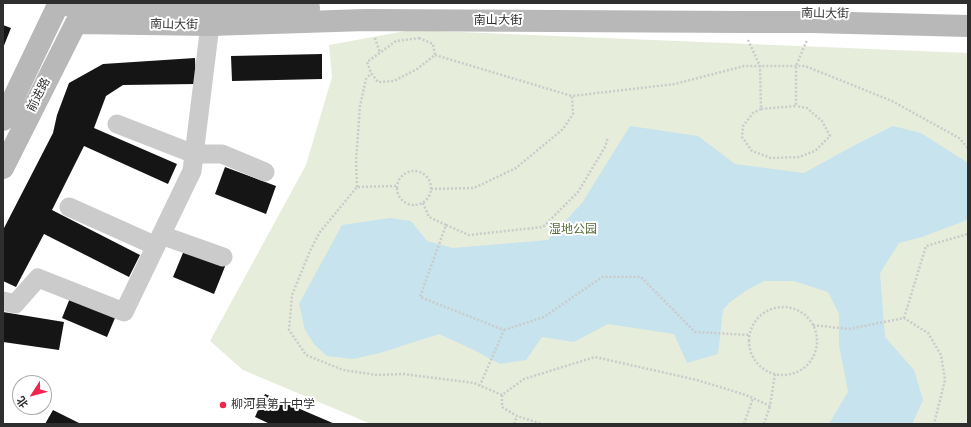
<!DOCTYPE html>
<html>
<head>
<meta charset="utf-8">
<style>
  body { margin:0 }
  #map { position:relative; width:971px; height:427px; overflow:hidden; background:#fff; font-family:Signika,"Noto Sans SC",sans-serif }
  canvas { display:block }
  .frame { position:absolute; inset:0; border:4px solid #2e2e2e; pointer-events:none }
  .north { position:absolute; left:12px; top:375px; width:40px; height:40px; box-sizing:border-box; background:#fff; border:1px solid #ababab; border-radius:50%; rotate:234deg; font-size:11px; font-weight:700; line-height:16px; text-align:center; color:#2e2e2e }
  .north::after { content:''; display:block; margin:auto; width:14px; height:18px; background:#ef2750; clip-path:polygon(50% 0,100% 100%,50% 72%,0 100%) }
</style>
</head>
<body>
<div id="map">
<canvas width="971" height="427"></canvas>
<div class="frame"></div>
<div class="north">北</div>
</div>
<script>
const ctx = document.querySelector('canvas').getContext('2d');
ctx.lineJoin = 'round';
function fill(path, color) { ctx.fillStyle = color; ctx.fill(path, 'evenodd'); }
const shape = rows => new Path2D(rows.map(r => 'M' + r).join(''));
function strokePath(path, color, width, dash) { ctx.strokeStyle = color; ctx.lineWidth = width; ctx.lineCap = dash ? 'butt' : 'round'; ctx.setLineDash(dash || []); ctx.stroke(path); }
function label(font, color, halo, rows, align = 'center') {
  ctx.font = font + ' Signika,"Noto Sans SC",sans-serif'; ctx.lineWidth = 4; ctx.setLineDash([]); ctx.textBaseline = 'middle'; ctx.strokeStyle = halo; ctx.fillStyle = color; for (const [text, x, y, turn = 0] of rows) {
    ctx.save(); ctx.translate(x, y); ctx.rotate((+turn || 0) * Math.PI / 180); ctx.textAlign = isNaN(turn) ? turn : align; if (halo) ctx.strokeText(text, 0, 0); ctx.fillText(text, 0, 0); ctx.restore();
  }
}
const green = shape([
  [411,30,968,53,968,419,966,424,371,424,243,370,210,341,306,165,332,77,329,45]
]);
const water = shape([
  [630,126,698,136,735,164,804,173,855,145,893,126,921,133,968,163,968,218,967,220,922,237,899,243,880,273,885,337,914,370,923,400,912,424,829,424,848,392,839,345,839,314,828,292,794,281,764,281,747,290,729,303,723,310,718,354,687,363,674,334,608,324,574,342,542,337,526,360,500,364,474,350,439,334,380,353,353,359,327,356,314,344,305,330,299,304,342,225,390,218,411,221,427,241,453,248,548,240,582,203]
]);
const building = shape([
  [3,25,11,28,3,48],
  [322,54,322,79,232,81,231,56],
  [195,58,196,84,123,85,106,96,94,128,177,164,168,184,84,146,52,210,140,255,129,277,44,234,16,287,3,281,3,230,53,133,57,115,69,83,103,64],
  [225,167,276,186,266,214,215,194],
  [185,248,226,264,214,294,173,277],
  [70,298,115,318,107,337,62,318],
  [3,312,64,322,59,350,3,342],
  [265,394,335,424,270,424,255,417],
  [53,410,81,424,45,424]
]);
const path = shape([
  [375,38,380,53],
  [419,38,433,44,435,55,417,69,394,81,378,82,371,73,367,62,396,41,419,38],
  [748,40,760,66,761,109,796,106,796,66,807,40],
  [435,55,572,96],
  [761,109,753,113,743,126,742,137,752,151,771,158,799,157,815,151,830,136,822,121,807,108,796,106],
  '397 188a17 17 0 1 1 34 0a17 17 0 1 1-34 0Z',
  [396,186,357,187,320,232,310,251,292,295,289,330,306,355,343,370,377,375,403,374,474,383,502,395,524,379,595,357,697,380,746,395,770,406,775,374],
  [357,187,356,161,360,106,366,79,371,73],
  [431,189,474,188,516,168,563,129,573,114,572,96,675,84,744,66,805,66,892,101,959,138,968,148],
  [423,203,429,217,446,225,420,297,504,330,480,385],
  [446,225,469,235,543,227,578,192,605,147,608,137],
  '749 341a34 34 0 1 1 68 0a34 34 0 1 1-68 0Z',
  [904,318,926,246,968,234],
  [813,325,849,329,904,318,928,333,941,355,945,380,934,424],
  [504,330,544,317,602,277,641,277,695,332,750,335],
  [502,395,502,407,517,416,542,424],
  [514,424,517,416],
  [744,424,753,398],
  [764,424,770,406]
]);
const street = shape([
  [117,124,194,154,222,154,265,172],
  [69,207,156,246],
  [161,235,223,257],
  [3,301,15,304,38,278,124,312,192,171,210,25]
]);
const secondary = shape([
  [3,120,58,5,309,8],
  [3,168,76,23,210,25,366,20,746,22,812,22,968,26]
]);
const markers = [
  [223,405,4,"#ef2750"]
];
const streetNames = [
  ["南山大街",825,14,1],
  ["南山大街",498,21],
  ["南山大街",174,25,1],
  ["前进路",39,95,-63]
];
const parkNames = [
  ["湿地公园",573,230]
];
const poiNames = [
  ["柳河县第十中学",231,405]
];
fill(green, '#e7eddb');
fill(water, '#c6e3ee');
fill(building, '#151515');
strokePath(path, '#cbcbcb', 2.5, [2, 2]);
strokePath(street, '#cbcbcb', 19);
strokePath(secondary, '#b8b8b8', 22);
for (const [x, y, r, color] of markers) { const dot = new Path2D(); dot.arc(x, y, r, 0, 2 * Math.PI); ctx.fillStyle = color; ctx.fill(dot); strokePath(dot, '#fff', 1.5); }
label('12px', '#2e2e2e', '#fff', streetNames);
label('12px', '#586d39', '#fff', parkNames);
label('12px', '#2e2e2e', '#fff', poiNames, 'left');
</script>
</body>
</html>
